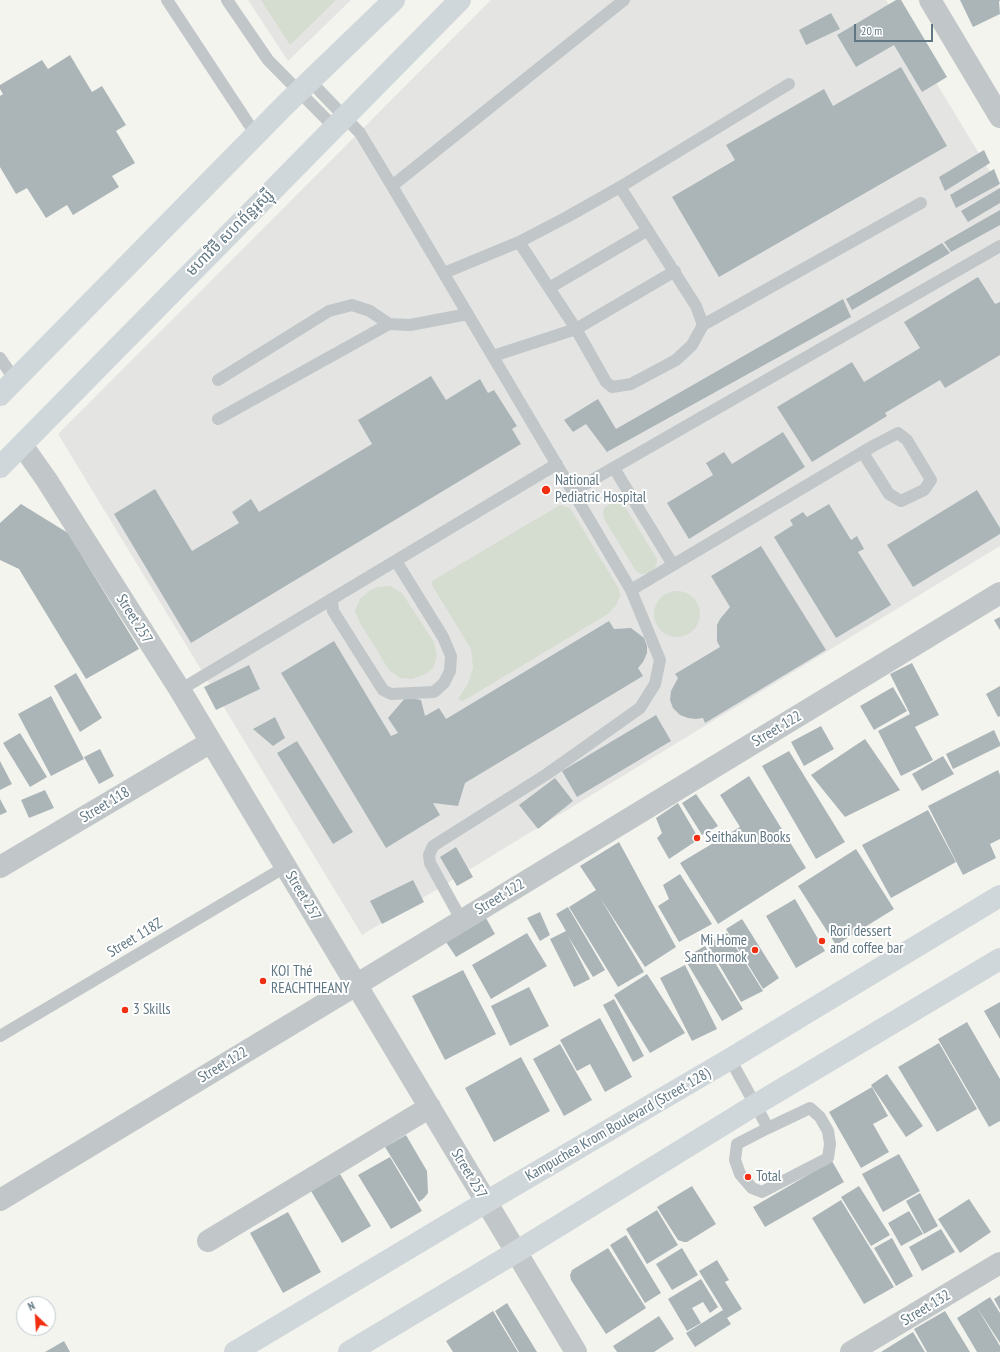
<!DOCTYPE html>
<html>
<head>
<meta charset="utf-8">
<style>
  body { margin:0 }
  #map { position:relative; width:1000px; height:1352px; overflow:hidden; background:#f4f4ef; font-family:"PT Sans Narrow",sans-serif }
  canvas { display:block }
  .north { position:absolute; left:16px; top:1296px; width:40px; height:40px; box-sizing:border-box; background:#fff; border:1px solid #bfc9cd; border-radius:50%; rotate:335deg; font-size:11px; font-weight:700; line-height:16px; text-align:center; color:#607783 }
  .north::after { content:''; display:block; margin:auto; width:14px; height:18px; background:#f22f11; clip-path:polygon(50% 0,100% 100%,50% 72%,0 100%) }
  .scale { position:absolute; left:854px; top:24px; width:79px; height:18px; box-sizing:border-box; border:2px solid #607783; border-top:0; padding-left:5px; font-size:12px; line-height:14px; white-space:nowrap; color:#607783; -webkit-text-stroke:3px #fff; paint-order:stroke }
</style>
</head>
<body>
<div id="map">
<canvas width="1000" height="1352"></canvas>
<div class="north">N</div>
<div class="scale">20 m</div>
</div>
<script>
const ctx = document.querySelector('canvas').getContext('2d');
ctx.lineJoin = 'round';
function fill(path, color) { ctx.fillStyle = color; ctx.fill(path, 'evenodd'); }
const shape = rows => new Path2D(rows.map(r => 'M' + r).join(''));
function strokePath(path, color, width, dash) { ctx.strokeStyle = color; ctx.lineWidth = width; ctx.lineCap = dash ? 'butt' : 'round'; ctx.setLineDash(dash || []); ctx.stroke(path); }
function label(font, color, halo, rows, align = 'center') {
  ctx.font = font + ' "PT Sans Narrow","Noto Sans Khmer",sans-serif'; ctx.lineWidth = 4; ctx.setLineDash([]); ctx.textBaseline = 'middle'; ctx.strokeStyle = halo; ctx.fillStyle = color; for (const [text, x, y, turn = 0] of rows) {
    ctx.save(); ctx.translate(x, y); ctx.rotate((+turn || 0) * Math.PI / 180); ctx.textAlign = isNaN(turn) ? turn : align; if (halo) ctx.strokeText(text, 0, 0); ctx.fillText(text, 0, 0); ctx.restore();
  }
}
const built = shape([
  [248,0,351,0,288,61],
  [491,0,886,0,1000,188,1000,546,362,935,58,434]
]);
const green = shape([
  [261,0,336,0,290,45],
  [618,501,624,505,657,559,656,566,652,571,647,574,641,574,636,571,604,519,603,514,604,508,613,502],
  [560,505,570,508,619,589,620,596,616,605,608,614,463,701,458,699,468,684,473,668,471,649,432,585,432,581],
  [390,586,402,593,434,642,437,656,433,668,426,674,412,679,400,678,389,670,359,621,355,611,360,599,369,591,378,587],
  '654 614a23 23 0 1 1 46 0a23 23 0 1 1-46 0Z'
]);
const building = shape([
  [896,0,901,0,947,77,922,92,894,45,856,67,837,35],
  [960,0,1000,0,999,2,1000,14,973,27],
  [831,13,840,29,806,45,799,30],
  [70,55,92,92,102,86,126,125,116,131,135,163,112,176,119,187,73,215,67,205,46,218,27,188,16,194,0,167,0,96,3,94,0,89,0,85,42,60,48,69],
  [901,67,947,146,719,277,672,197,735,160,726,145,824,89,833,106],
  [984,150,990,163,945,191,939,177],
  [994,169,1000,184,956,208,950,195],
  [1000,188,1000,203,968,222,961,211],
  [1000,210,1000,225,951,252,944,242],
  [942,243,950,253,852,310,846,299],
  [978,277,995,304,1000,302,1000,355,945,388,940,380,885,413,887,416,812,462,777,407,852,362,864,382,920,348,904,322],
  [843,299,851,317,607,452,586,424,573,432,564,420,598,399,616,429],
  [431,376,446,400,480,379,488,393,494,390,517,426,512,429,521,444,191,643,114,514,155,489,192,551,239,523,232,512,251,499,259,512,372,444,358,420],
  [783,432,805,467,689,539,667,503,713,475,706,463,724,452,732,464],
  [977,490,1000,528,1000,534,913,587,887,545],
  [21,504,68,533,139,649,86,679,19,569,0,560,0,523],
  [829,504,851,540,857,536,864,549,858,552,891,605,836,638,774,537,793,525,790,520,803,512,807,517],
  [761,546,826,650,705,723,703,718,696,719,688,718,680,715,673,708,670,700,671,691,678,678,675,674,720,647,717,641,717,625,720,619,730,607,711,576],
  [1000,617,1000,630,994,620],
  [609,621,614,629,631,628,644,638,647,646,647,653,643,662,638,668,643,676,465,783,458,806,433,803,440,815,386,848,281,673,334,641,391,736,398,733,388,718,406,697,421,700,425,716,439,708,446,719],
  [912,663,939,715,915,727,933,760,901,776,878,731,910,714,890,674],
  [249,665,260,689,216,710,204,687],
  [76,673,102,718,80,732,54,686],
  [1000,686,1000,716,998,717,986,694],
  [893,687,907,711,874,730,860,706],
  [51,696,84,759,51,776,18,714],
  [656,715,671,741,577,797,562,771],
  [275,717,285,738,273,746,253,729],
  [821,726,834,749,804,766,791,742],
  [994,730,1000,743,1000,746,953,769,946,754],
  [20,733,47,777,30,787,3,743],
  [865,739,900,790,845,817,811,775],
  [297,741,353,832,333,844,277,753],
  [100,749,114,776,99,784,84,757],
  [789,751,845,842,816,859,762,766],
  [943,756,954,774,922,791,912,774],
  [0,761,12,784,0,790],
  [998,770,1000,775,1000,839,990,844,996,858,963,875,928,806],
  [749,776,806,868,718,924,680,863,740,827,720,795],
  [555,778,573,801,538,829,519,805],
  [45,790,54,808,29,818,21,800],
  [696,794,718,826,702,835,682,803],
  [0,799,7,812,0,815],
  [678,803,699,839,669,859,657,838,662,833,656,818],
  [928,810,956,862,891,898,862,845],
  [619,842,676,947,645,967,601,899,644,972,618,987,569,907,596,890,580,866],
  [456,847,473,877,457,886,440,857],
  [856,849,894,909,836,945,798,886],
  [680,874,712,924,679,942,658,906,669,899,663,885],
  [413,880,424,902,382,924,370,901],
  [795,899,825,951,796,968,766,916],
  [568,907,605,970,593,977,568,936,590,979,574,987,550,939,566,931,556,914],
  [540,912,550,935,540,941,527,918],
  [486,918,495,934,456,957,446,942],
  [742,919,779,978,763,989,726,929],
  [527,933,547,966,491,999,472,965],
  [727,933,763,991,741,1002,707,944],
  [705,946,743,1009,722,1021,684,958],
  [685,965,717,1029,692,1041,660,978],
  [463,970,496,1034,445,1060,412,996],
  [647,974,685,1033,650,1053,614,995],
  [529,987,549,1026,510,1046,491,1006],
  [614,999,644,1056,633,1062,603,1005],
  [1000,1002,1000,1039,984,1011],
  [600,1018,632,1077,605,1092,590,1064,577,1071,560,1040],
  [967,1022,1000,1079,1000,1121,989,1127,938,1039],
  [939,1043,977,1109,937,1132,898,1067],
  [560,1044,592,1100,564,1116,533,1059],
  [521,1057,550,1111,494,1142,465,1088],
  [887,1074,923,1126,906,1137,871,1085],
  [872,1087,888,1116,873,1124,889,1152,861,1168,829,1112],
  [406,1135,427,1171,428,1193,424,1198,419,1202,385,1147],
  [899,1154,920,1191,883,1212,862,1174],
  [390,1157,422,1211,391,1229,358,1175],
  [832,1161,844,1182,765,1227,753,1207],
  [340,1174,371,1226,342,1243,311,1191],
  [692,1186,716,1224,687,1242,684,1242,678,1240,657,1207],
  [859,1186,890,1235,871,1246,841,1197],
  [920,1193,938,1226,924,1234,906,1201],
  [969,1199,991,1232,960,1253,938,1219],
  [841,1200,894,1287,864,1304,812,1218],
  [657,1210,678,1245,647,1264,626,1229],
  [909,1211,923,1234,901,1246,888,1223],
  [288,1212,321,1272,283,1293,250,1233],
  [941,1229,955,1252,922,1271,909,1247],
  [626,1235,661,1293,645,1303,610,1245],
  [892,1238,913,1276,896,1286,874,1248],
  [608,1248,646,1308,606,1334,571,1280,570,1275,572,1270],
  [682,1248,698,1275,672,1290,656,1264],
  [717,1260,729,1280,725,1282,742,1309,727,1318,731,1324,695,1347,686,1333,723,1310,699,1271],
  [701,1279,718,1307,710,1313,703,1302,692,1308,701,1323,687,1331,668,1299],
  [1000,1295,1000,1310,994,1299],
  [990,1297,1000,1313,1000,1343,976,1306],
  [507,1303,537,1352,519,1352,495,1311],
  [976,1306,1000,1346,1000,1352,977,1352,957,1318],
  [493,1311,518,1352,453,1352,446,1341],
  [945,1311,970,1352,927,1352,914,1329],
  [659,1316,674,1339,654,1352,617,1352,613,1346],
  [913,1332,925,1352,881,1352],
  [64,1341,70,1352,45,1352]
]);
const lane = shape([
  [167,0,256,135],
  [227,0,268,60,334,127],
  [311,82,360,133,392,186,631,590,660,660,655,684,640,708,547,774,433,846,429,855,430,863,462,921],
  [392,186,624,0],
  [519,242,576,329,606,382,612,387,631,384,676,360,692,345,703,325,696,306,620,187],
  [444,273,519,242,567,217,620,187,789,84],
  [549,288,648,230],
  [703,325,921,203],
  [493,356,576,329,675,271],
  [0,358,15,380],
  [218,380,329,311,352,305,370,311,389,324],
  [218,419,389,324,410,325,468,314],
  [614,468,673,565,631,590],
  [573,491,1000,246],
  [673,565,873,446,898,433,907,440,931,480,924,490,901,501,889,494,863,453],
  [332,599,333,611,383,690,391,694,434,692,444,683,450,671,451,656,443,637,396,561],
  [180,690,557,464],
  [0,1036,285,867],
  [730,1059,768,1128,737,1144,735,1160,740,1174,752,1188,762,1192,828,1158,830,1144,828,1131,820,1117,810,1108,768,1128]
]);
const street = shape([
  [930,0,1000,117],
  [22,445,46,479,180,690,576,1352],
  [0,867,211,742],
  [0,1200,356,985,1000,593],
  [208,1241,430,1107],
  [851,1352,1000,1263]
]);
const secondary = shape([
  [235,1352,486,1202,730,1059,1000,896],
  [349,1352,516,1252,755,1105,1000,959]
]);
const highway = shape([
  [0,395,285,105,394,0],
  [0,467,460,0]
]);
const markers = [
  [546,490,5,"#f22f11"],
  [697,838,4,"#f22f11"],
  [822,941,4,"#f22f11"],
  [755,950,4,"#f22f11"],
  [263,981,4,"#f22f11"],
  [125,1010,4,"#f22f11"],
  [748,1177,4,"#f22f11"]
];
const streetNames = [
  ["មហាវិថី សហព័ន្ធរុស្ស៊ី",230,233,-45],
  ["Street 257",134,619,58],
  ["Street 122",777,729,-31],
  ["Street 118",105,805,-31],
  ["Street 257",303,896,59],
  ["Street 122",500,897,-31],
  ["Street 118Z",135,938,-31],
  ["Street 122",223,1065,-31],
  ["Kampuchea Krom Boulevard (Street 128)",618,1125,-30],
  ["Street 257",469,1174,59],
  ["Street 132",926,1308,-31]
];
const poiNames = [
  ["National",555,481],
  ["Pediatric Hospital",555,498],
  ["Seithakun Books",705,838],
  ["Rori dessert",830,932],
  ["and coffee bar",830,949],
  ["Mi Home",747,941,"right"],
  ["Santhormok",747,958,"right"],
  ["KOI Thé",271,972],
  ["REACHTHEANY",271,989],
  ["3 Skills",133,1010],
  ["Total",756,1177]
];
fill(built, '#e4e5e3');
fill(green, '#d5dcd0');
fill(building, '#abb5b8');
strokePath(lane, '#c1c6c8', 12);
strokePath(street, '#c1c6c8', 22);
strokePath(secondary, '#d0d7da', 22);
strokePath(highway, '#d0d7da', 22);
for (const [x, y, r, color] of markers) { const dot = new Path2D(); dot.arc(x, y, r, 0, 2 * Math.PI); ctx.fillStyle = color; ctx.fill(dot); strokePath(dot, '#fff', 1.5); }
label('15px', '#607783', '#fff', streetNames);
label('15px', '#607783', '#fff', poiNames, 'left');
</script>
</body>
</html>
